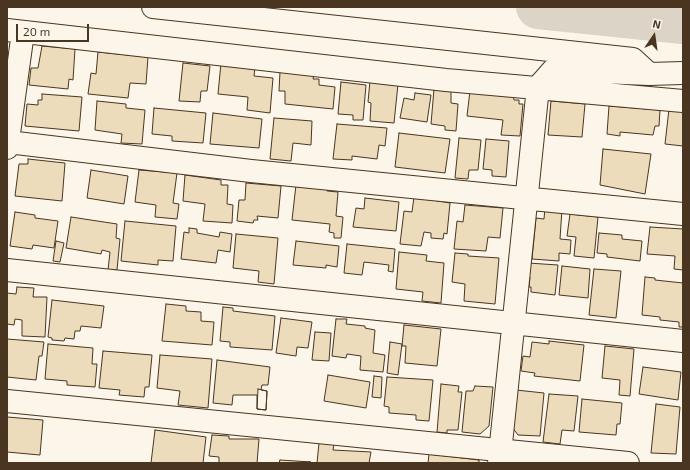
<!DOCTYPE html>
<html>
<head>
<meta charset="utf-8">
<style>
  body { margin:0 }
  #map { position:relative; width:690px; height:470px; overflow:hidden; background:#fbf6e9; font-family:"Exo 2",sans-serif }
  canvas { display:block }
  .frame { position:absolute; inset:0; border:8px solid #4a3520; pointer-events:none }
  .north { position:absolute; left:634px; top:16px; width:40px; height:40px; -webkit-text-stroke:3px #fbf6e9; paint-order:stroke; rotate:13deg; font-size:11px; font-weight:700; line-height:16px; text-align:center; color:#4a3520 }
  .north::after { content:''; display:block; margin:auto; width:14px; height:18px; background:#4a3520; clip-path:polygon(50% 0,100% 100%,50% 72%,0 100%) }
  .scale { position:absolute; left:16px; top:24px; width:73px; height:18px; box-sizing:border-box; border:2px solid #4a3520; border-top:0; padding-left:5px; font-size:12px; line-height:14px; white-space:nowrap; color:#4a3520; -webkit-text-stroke:3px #fbf6e9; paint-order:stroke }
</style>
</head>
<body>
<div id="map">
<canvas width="690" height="470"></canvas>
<div class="frame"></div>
<div class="north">N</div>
<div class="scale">20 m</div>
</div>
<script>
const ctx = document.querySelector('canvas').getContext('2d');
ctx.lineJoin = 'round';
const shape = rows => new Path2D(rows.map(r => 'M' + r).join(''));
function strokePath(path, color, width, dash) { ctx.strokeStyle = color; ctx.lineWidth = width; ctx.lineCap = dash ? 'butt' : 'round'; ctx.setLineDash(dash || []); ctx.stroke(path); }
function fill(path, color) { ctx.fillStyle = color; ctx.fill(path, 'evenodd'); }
const river = shape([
  [538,7,683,22]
]);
const building = shape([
  [42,46,75,49,73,80,69,79,68,89,29,85,31,68,38,68,42,46],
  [98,52,148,57,146,84,130,83,128,98,88,94,91,73,96,74,98,52],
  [183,63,210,66,207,91,201,91,200,102,179,101,183,63],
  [221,63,255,67,254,76,273,78,270,113,247,110,248,97,218,94,221,63],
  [280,72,314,75,313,79,319,79,319,85,335,87,333,109,285,104,285,91,279,91,280,72],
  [370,81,398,84,394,123,370,121,371,103,368,102,370,81],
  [341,82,366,85,363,120,353,120,353,115,338,114,341,82],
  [434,89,451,91,451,103,458,104,456,131,445,130,445,126,431,124,434,89],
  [470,91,513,95,514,100,519,100,519,104,523,104,520,136,501,135,503,120,467,116,470,91],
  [415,93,431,95,427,122,400,118,404,98,414,100,415,93],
  [42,94,82,97,79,131,25,126,27,104,38,105,38,100,42,100,42,94],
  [97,101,126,104,126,108,145,110,142,144,121,143,122,134,95,130,97,101],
  [551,101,585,104,582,137,548,135,551,101],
  [609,106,660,110,659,126,655,126,653,135,620,132,620,136,607,134,609,106],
  [154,108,206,113,203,143,172,141,172,136,152,134,154,108],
  [669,109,683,111,683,146,665,144,669,109],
  [213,113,262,119,259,148,210,144,213,113],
  [274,118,312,121,311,145,293,143,291,161,270,159,274,118],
  [337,124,387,128,385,146,379,145,377,159,352,156,352,160,333,159,337,124],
  [399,133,450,139,445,173,395,167,399,133],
  [459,138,481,140,478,170,469,170,468,179,455,178,459,138],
  [486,139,509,141,506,177,492,176,492,170,483,169,486,139],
  [603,149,651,154,645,194,600,185,603,149],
  [28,159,65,163,62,201,15,196,19,164,28,164,28,159],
  [91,170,128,176,124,204,87,198,91,170],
  [139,170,177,173,173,203,179,204,177,219,155,217,156,205,135,202,139,170],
  [185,175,221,180,221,185,228,185,227,204,233,205,232,223,203,221,205,204,183,201,185,175],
  [246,183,281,186,278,218,257,216,258,220,254,220,253,223,237,221,239,200,245,200,246,183],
  [296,185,328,188,327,191,338,192,336,216,343,217,341,238,334,238,334,233,329,232,330,224,292,220,296,185],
  [414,197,450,203,447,234,444,233,443,239,431,238,431,233,424,232,421,246,400,244,404,211,412,212,414,197],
  [365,198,399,202,396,231,353,227,356,208,364,209,365,198],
  [465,205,503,208,500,238,488,237,486,251,454,249,457,221,463,222,465,205],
  [545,207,562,209,560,239,571,240,570,254,559,253,559,261,532,259,536,218,544,219,545,207],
  [15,212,35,215,35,218,58,221,54,248,33,245,32,249,10,246,15,212],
  [570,214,598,217,594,258,574,256,576,237,567,236,570,214],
  [71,217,117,224,116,238,120,239,117,270,108,270,110,252,102,250,101,254,66,248,71,217],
  [125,221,176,226,173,261,158,260,158,265,121,261,125,221],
  [650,227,683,229,683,270,674,269,675,256,647,254,650,227],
  [189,228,197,229,197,233,219,237,220,232,232,234,230,252,218,250,216,263,181,259,184,232,189,233,189,228],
  [599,233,622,235,622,239,642,241,640,261,607,257,607,254,597,253,599,233],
  [236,234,278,238,274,284,258,282,259,271,233,268,236,234],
  [56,241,64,243,60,262,53,261,56,241],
  [296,241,339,246,337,267,326,265,326,268,293,265,296,241],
  [347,244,395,249,393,272,388,271,389,265,364,262,362,275,344,273,347,244],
  [399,252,427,255,426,261,444,263,441,303,422,301,423,292,396,289,399,252],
  [455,253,468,254,468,256,499,258,495,304,464,301,465,284,452,282,455,253],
  [528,263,558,265,555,295,531,292,531,287,529,287,530,277,527,277,528,263],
  [562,266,590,269,588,298,559,295,562,266],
  [594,269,621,271,616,318,589,315,594,269],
  [645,277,655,278,655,280,683,283,683,327,679,327,679,322,660,320,660,317,642,315,645,277],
  [17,287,34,288,33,297,47,297,45,337,22,336,22,320,15,319,14,325,7,324,7,293,16,294,17,287],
  [52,300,104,306,101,328,81,326,80,331,75,331,74,339,65,338,64,341,52,340,52,338,48,337,52,300],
  [166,304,186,306,186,311,201,312,201,321,214,322,212,345,162,341,166,304],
  [223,307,233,308,233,311,275,316,272,350,230,347,230,342,220,341,223,307],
  [281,318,312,322,308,348,297,347,296,356,276,353,281,318],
  [336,319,347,319,346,324,365,326,365,328,375,330,373,353,385,355,383,372,360,370,361,356,347,354,346,358,332,356,336,319],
  [404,325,441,329,437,366,405,363,406,346,402,346,404,325],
  [315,332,331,333,329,361,312,360,315,332],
  [7,339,44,342,42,356,39,356,36,380,7,377,7,339],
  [549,341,584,345,580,381,534,376,535,373,521,371,523,356,530,357,532,342,549,344,549,341],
  [390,342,402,344,398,375,387,373,390,342],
  [48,344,93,348,92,364,97,364,95,387,67,385,67,381,45,379,48,344],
  [605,346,634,349,630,396,619,395,620,380,602,378,605,346],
  [103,351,152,355,149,387,145,387,144,397,119,395,120,390,99,388,103,351],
  [160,355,212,359,208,408,178,405,180,391,157,388,160,355],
  [217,360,270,367,268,385,262,385,261,390,267,391,266,410,257,409,257,395,233,395,232,405,213,403,217,360],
  [643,367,681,372,678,400,639,394,643,367],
  [328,375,370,382,366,408,324,401,328,375],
  [374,376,382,377,381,398,372,397,374,376],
  [387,377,433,380,429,421,416,420,416,415,389,413,389,407,384,406,387,377],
  [441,384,459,386,458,392,462,392,458,430,447,430,447,433,437,432,441,384],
  [475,386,493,387,489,426,480,434,462,432,466,391,473,391,475,386],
  [258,389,267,391,266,410,257,409,258,389],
  [516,390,544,393,540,436,518,435,512,427,516,390],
  [549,394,578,396,574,431,562,430,560,444,543,442,549,394],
  [582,399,622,403,620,424,617,424,616,435,579,432,582,399],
  [656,404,680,407,676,454,651,453,656,404],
  [7,417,43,420,40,455,7,452,7,417],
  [155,430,206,437,203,463,151,463,155,430],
  [212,435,229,436,229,439,259,439,257,463,219,463,219,457,209,456,212,435],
  [319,443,334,444,333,450,371,452,369,463,317,463,319,443],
  [429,454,479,460,479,463,428,463,429,454],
  [280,460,311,462,279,463,280,460]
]);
const street = shape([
  [153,7,633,59,646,71],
  [7,30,446,80,683,101],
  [8,142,251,171,683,214],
  [7,148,23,32],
  [7,270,683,341],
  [7,401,628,463],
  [499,463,538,87,553,70,649,74,683,73]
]);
strokePath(river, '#dcd4c6', 44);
fill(building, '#ecdcbc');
strokePath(building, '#4a3520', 1);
strokePath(street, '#4a3520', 24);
strokePath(street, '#fbf6e9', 22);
</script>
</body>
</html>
